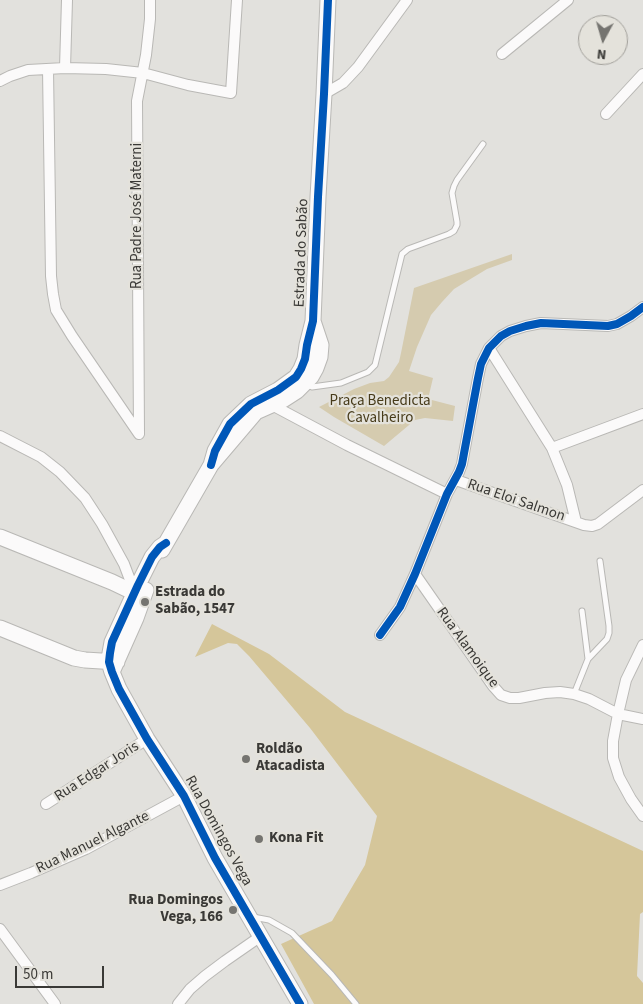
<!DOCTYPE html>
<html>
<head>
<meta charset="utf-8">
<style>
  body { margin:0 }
  #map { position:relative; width:643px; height:1004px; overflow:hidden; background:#e2e1dd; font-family:"Source Sans 3",sans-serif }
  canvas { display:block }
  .north { position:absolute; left:578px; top:15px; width:50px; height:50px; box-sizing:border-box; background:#e4e2db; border:1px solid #a09e99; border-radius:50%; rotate:186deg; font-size:14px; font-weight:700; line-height:20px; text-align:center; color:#3a3936 }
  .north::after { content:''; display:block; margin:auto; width:18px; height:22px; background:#757470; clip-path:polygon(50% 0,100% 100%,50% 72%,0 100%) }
  .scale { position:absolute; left:15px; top:966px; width:89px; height:22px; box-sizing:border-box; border:2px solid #3a3936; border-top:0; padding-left:6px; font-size:15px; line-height:18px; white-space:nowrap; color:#3a3936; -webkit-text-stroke:4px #e4e2db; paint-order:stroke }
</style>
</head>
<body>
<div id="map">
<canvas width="643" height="1004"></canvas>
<div class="north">N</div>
<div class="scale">50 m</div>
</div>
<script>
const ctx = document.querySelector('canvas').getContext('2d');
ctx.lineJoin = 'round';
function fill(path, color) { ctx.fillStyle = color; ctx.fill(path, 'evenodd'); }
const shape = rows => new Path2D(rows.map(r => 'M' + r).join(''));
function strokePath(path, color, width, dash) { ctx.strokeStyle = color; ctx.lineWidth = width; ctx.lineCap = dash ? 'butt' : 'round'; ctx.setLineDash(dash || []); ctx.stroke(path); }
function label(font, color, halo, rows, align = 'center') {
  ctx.font = font + ' "Source Sans 3",sans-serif'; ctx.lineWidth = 4.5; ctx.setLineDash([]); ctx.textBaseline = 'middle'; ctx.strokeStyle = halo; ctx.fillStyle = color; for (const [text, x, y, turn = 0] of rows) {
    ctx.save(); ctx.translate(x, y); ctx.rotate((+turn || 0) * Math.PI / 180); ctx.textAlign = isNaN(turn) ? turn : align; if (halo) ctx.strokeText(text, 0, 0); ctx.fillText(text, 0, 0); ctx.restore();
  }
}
const green = shape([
  [512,254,512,260,487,269,454,289,442,302,431,315,417,347,409,371,433,378,428,399,455,406,453,421,425,418,415,420,384,446,334,417,319,407,354,389,370,383,384,381,389,377,399,362,401,353,414,288]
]);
const forest = shape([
  [212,624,269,654,345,712,643,851,643,912,640,914,637,976,643,983,643,1004,314,1004,281,944,332,921,365,865,377,816,310,728,249,656,237,644,228,643,195,657]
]);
const lane = shape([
  [307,385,312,387,341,383,368,372,375,365,402,254,408,249,449,234,454,231,457,225,457,222,452,193,454,186,457,180,483,144],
  [582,611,588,659],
  [574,694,588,659,607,639,609,633,609,626,600,561],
  [253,917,269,920,292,933,332,975,356,1004]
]);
const street = shape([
  [502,54,568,0],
  [65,68,67,0],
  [48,69,51,276,53,294,56,310,72,336,139,434],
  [0,81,10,76,28,70,65,68,106,69,143,73,188,85,231,93,237,0],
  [324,94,343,83,358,67,407,0],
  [606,114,643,74],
  [489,348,552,448,567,485,576,522],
  [270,404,347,445,447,494],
  [139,434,137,101,146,55,150,19,150,0],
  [0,436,41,457,60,472,85,498,102,524,124,564,135,593],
  [552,448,643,414],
  [456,480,584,525,592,526,598,524,643,490],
  [415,574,493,686,501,695,510,698,519,698,545,693,560,692,574,694,589,699,618,714,643,719],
  [380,635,400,607,415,574,447,494,459,472,462,464,478,378,481,364,489,348,501,336,510,331,526,326,541,323,608,326,617,324,631,316,643,307],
  [643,645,626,680,618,714,613,741,613,758,619,777,631,799,643,816],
  [46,804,147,739],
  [0,885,31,873,86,849,184,796],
  [0,929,55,1004],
  [178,1004,190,989,205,976,225,961,261,936]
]);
const secondary = shape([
  [211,465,215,451,230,424,251,404,278,390,296,377,301,369,305,359,307,345,313,321,318,197,324,94,328,0],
  [0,537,112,582,135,593,138,598,138,602],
  [166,543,160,547,152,557,138,585,112,642,110,653,109,662,112,672,119,689,147,739,184,796,215,858,300,1004],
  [162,550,211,465,256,412,283,400,297,391,311,377,316,368,320,357,321,345,313,321],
  [0,628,74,658,85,660,117,662],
  [112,672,136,618,146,590]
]);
const cycleway = shape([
  [211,465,215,451,230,424,251,404,278,390,296,377,301,369,305,359,307,345,313,321,318,197,324,94,328,0],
  [166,543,160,547,152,557,138,585,112,642,110,653,109,662,112,672,119,689,147,739,184,796,215,858,300,1004],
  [380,635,400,607,415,574,447,494,459,472,462,464,478,378,481,364,489,348,501,336,510,331,526,326,541,323,608,326,617,324,631,316,643,307]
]);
const markers = [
  [145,602,5,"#757470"],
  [246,759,5,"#757470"],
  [259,839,5,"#757470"],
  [233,910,5,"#757470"]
];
const streetNames = [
  ["Rua Padre José Materni",138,216,-90],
  ["Estrada do Sabão",302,253,-88],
  ["Rua Eloi Salmon",516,501,19],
  ["Rua Alamoique",467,648,54],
  ["Rua Edgar Joris",97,772,-33],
  ["Rua Domingos Vega",218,831,61],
  ["Rua Manuel Algante",93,843,-26]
];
const parkNames = [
  ["Praça Benedicta",380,402],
  ["Cavalheiro",380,419]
];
const poiNames = [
  ["Estrada do",155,593],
  ["Sabão, 1547",155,610],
  ["Roldão",256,750],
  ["Atacadista",256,767],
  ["Kona Fit",269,839],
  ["Rua Domingos",223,901,"right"],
  ["Vega, 166",223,918,"right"]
];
fill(green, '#d5cbaf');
fill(forest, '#d5c69a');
strokePath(lane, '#b9b8b5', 7);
strokePath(street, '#b9b8b5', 12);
strokePath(secondary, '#b9b8b5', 17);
strokePath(lane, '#fbfafa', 5);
strokePath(street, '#fbfafa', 10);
strokePath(secondary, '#fbfafa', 15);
strokePath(cycleway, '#0057b8', 8);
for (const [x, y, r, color] of markers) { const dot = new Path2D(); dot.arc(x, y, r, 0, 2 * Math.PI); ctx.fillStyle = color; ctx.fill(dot); strokePath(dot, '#e4e2db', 2); }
label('15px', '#3a3936', '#e4e2db', streetNames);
label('15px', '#473b1a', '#e4e2db', parkNames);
label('bold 15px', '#3a3936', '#e4e2db', poiNames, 'left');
</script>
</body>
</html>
